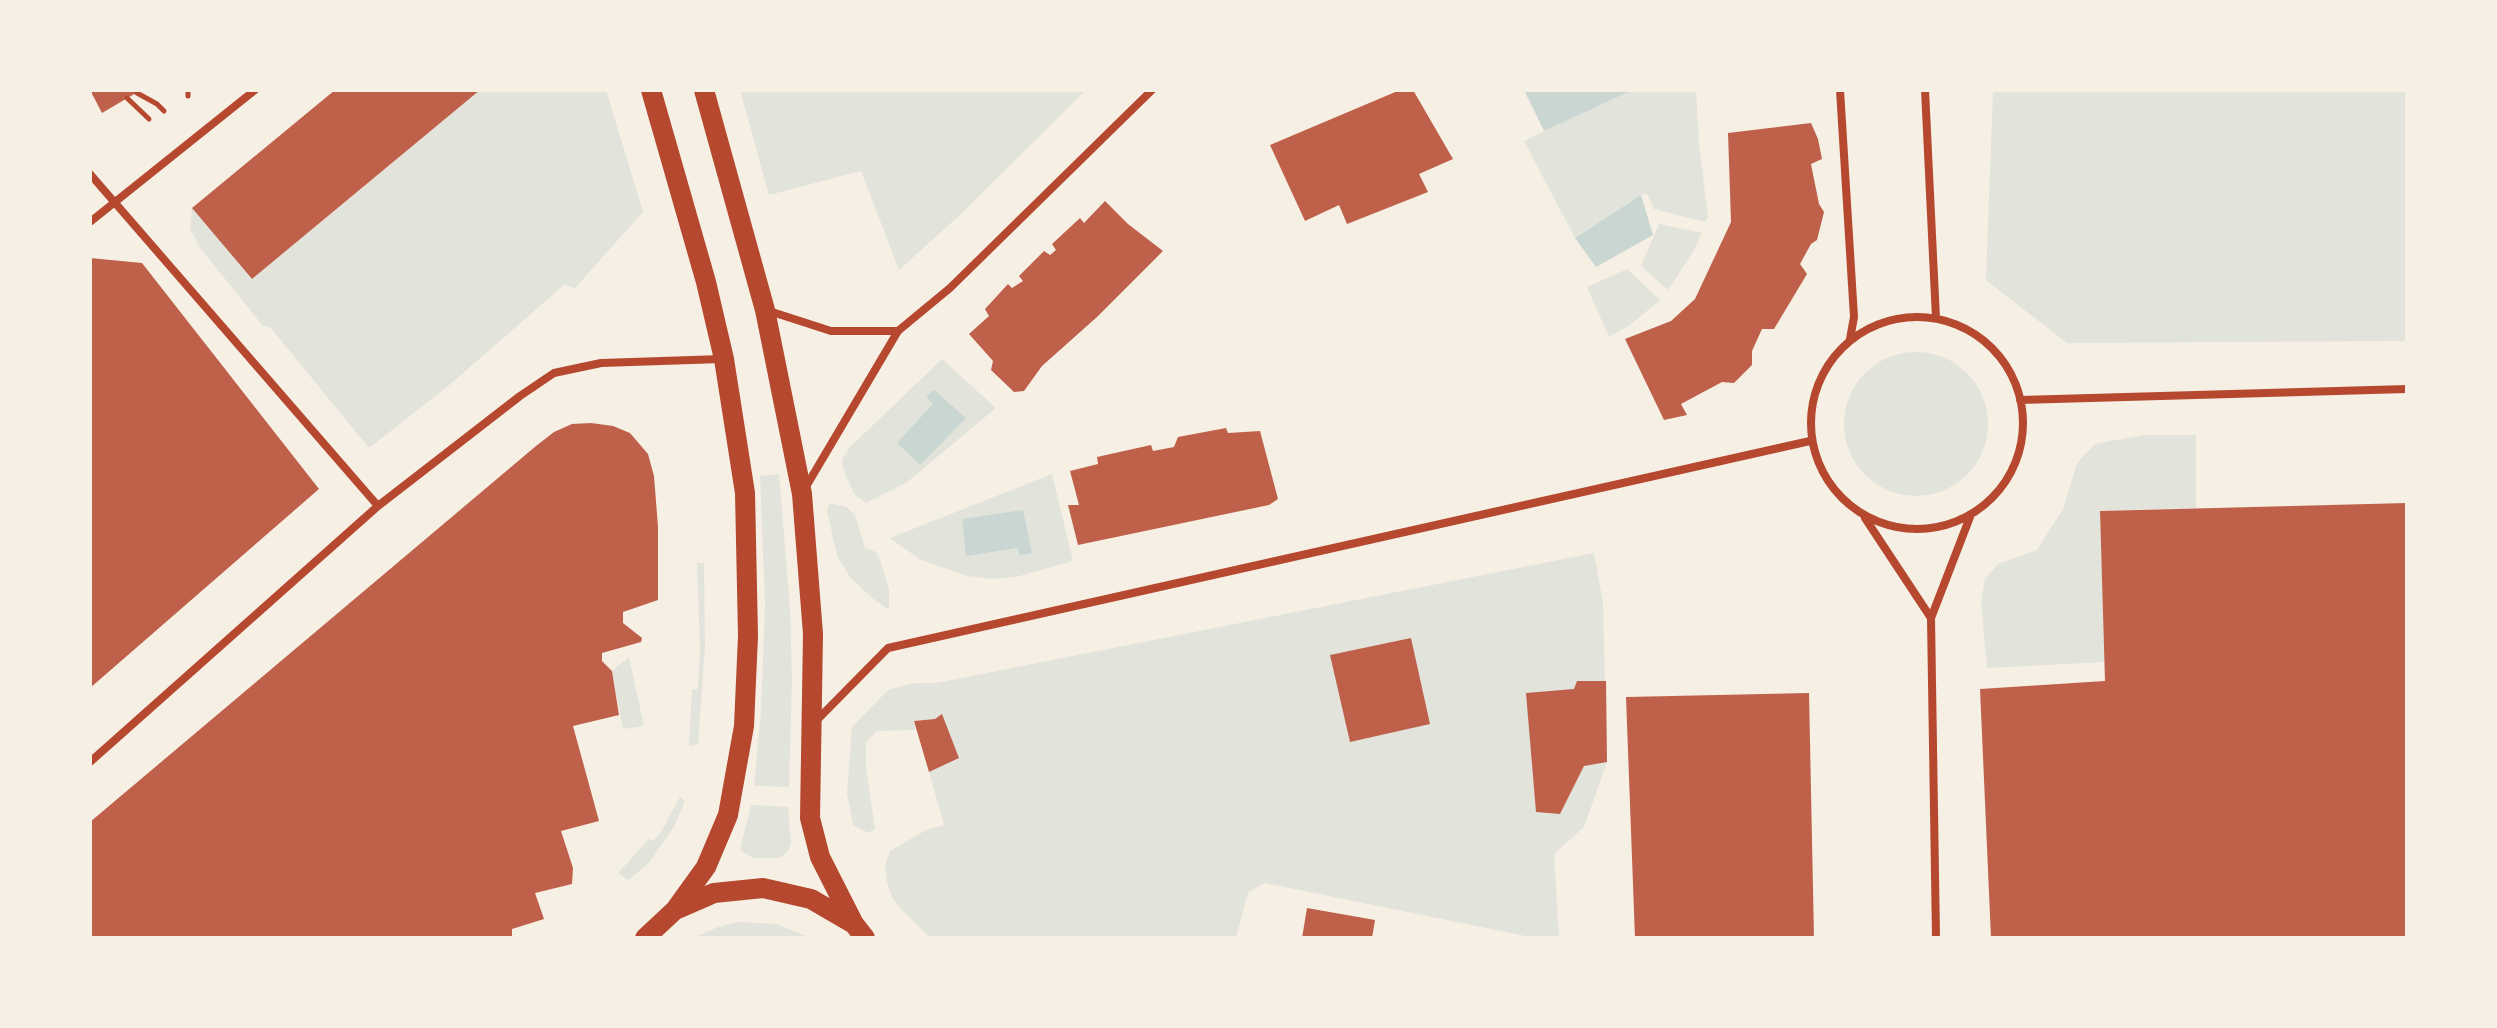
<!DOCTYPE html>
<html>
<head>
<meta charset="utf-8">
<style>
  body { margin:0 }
  #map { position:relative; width:2497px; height:1028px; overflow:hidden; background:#f6efe4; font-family:"PT Sans Narrow",sans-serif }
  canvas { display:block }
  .frame { position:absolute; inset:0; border:92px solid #f6efe4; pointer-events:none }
</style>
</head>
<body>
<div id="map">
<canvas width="2497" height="1028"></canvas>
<div class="frame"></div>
</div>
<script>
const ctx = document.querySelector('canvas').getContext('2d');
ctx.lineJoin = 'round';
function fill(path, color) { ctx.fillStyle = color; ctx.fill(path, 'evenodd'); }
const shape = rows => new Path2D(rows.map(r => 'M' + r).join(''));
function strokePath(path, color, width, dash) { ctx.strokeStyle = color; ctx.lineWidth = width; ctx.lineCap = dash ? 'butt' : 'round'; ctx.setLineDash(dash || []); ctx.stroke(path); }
const green = shape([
  [480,90,606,90,643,212,575,288,564,285,447,387,369,448,270,327,263,326,201,249,190,229,192,208,252,279],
  [740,90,1086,90,961,214,899,270,861,171,769,195],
  [1627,90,1696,90,1699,143,1708,217,1705,222,1654,209,1647,194,1641,195,1575,238,1524,141],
  [1993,90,2407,90,2407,341,2067,343,1986,280],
  [1659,224,1702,233,1693,252,1668,290,1641,266],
  [1627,269,1660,300,1630,325,1609,337,1587,287],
  '1844 424a72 72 0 1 1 144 0a72 72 0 1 1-144 0Z',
  [942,359,996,408,906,483,866,503,854,494,843,469,842,460,848,449],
  [2144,435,2196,435,2196,508,2100,511,2105,662,1987,668,1981,602,1985,579,1998,564,2037,550,2063,509,2077,463,2095,444],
  [779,474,790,608,792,679,789,787,754,786,761,712,765,604,760,476],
  [1052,474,1073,561,1016,577,991,579,967,576,919,559,890,538],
  [829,503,847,507,855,515,865,548,876,552,880,559,889,589,889,610,872,598,850,577,837,556,827,511],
  [1594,553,1603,602,1607,762,1584,827,1554,854,1559,938,1535,938,1265,883,1248,892,1236,938,930,938,900,908,892,897,887,882,885,865,890,851,926,830,944,825,929,772,959,758,935,719,914,721,915,730,877,731,866,742,866,768,875,829,868,833,853,825,847,794,852,727,888,690,914,683,936,683],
  [697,563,704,563,705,647,698,744,689,746,692,689,698,689,700,649],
  [629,657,644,726,623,729,612,671],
  [680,797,685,801,675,825,649,863,628,880,618,873,649,839,653,841,661,832],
  [751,805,788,807,791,843,788,851,780,858,753,858,740,850],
  [738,922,777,924,811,938,693,938,718,927]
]);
const water = shape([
  [1524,90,1627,90,1628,92,1544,131],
  [1641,195,1653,235,1596,267,1575,238],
  [934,390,966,418,920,465,897,443,933,404,926,397],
  [1023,510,1032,553,1020,555,1017,548,966,556,962,519]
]);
const building = shape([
  [90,90,141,90,102,113],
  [335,90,480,90,252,279,192,208],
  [1400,90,1413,90,1453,159,1419,174,1428,192,1347,224,1339,205,1305,221,1270,145],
  [1811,123,1818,139,1822,159,1811,164,1819,204,1824,212,1817,240,1811,244,1800,264,1807,274,1774,329,1762,329,1752,351,1752,365,1734,383,1722,382,1681,404,1687,415,1664,420,1625,339,1671,321,1695,299,1731,222,1728,133],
  [1105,201,1128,224,1163,251,1097,317,1042,366,1024,391,1014,392,991,370,993,361,969,334,989,316,985,309,1008,284,1012,288,1023,281,1019,276,1044,251,1050,255,1056,250,1052,244,1080,218,1084,223],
  [90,258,142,263,319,489,90,688],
  [591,423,613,426,630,433,648,454,654,476,658,527,658,600,623,612,623,623,642,638,641,642,602,653,602,661,612,671,619,715,573,726,599,821,561,831,573,868,572,884,535,893,544,919,512,929,512,938,90,938,90,822,536,446,554,432,572,424],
  [1226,428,1228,433,1260,431,1278,499,1269,505,1078,545,1068,505,1079,505,1070,471,1098,464,1097,457,1151,445,1153,451,1174,447,1178,437],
  [2407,503,2407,938,1991,938,1980,689,2105,681,2100,511],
  [1411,638,1430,724,1350,742,1330,655],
  [1577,681,1606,681,1607,762,1584,766,1560,814,1536,812,1526,693,1574,689],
  [1809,693,1814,938,1635,938,1626,697],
  [942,714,959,758,929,772,914,721,935,719],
  [1307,908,1375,920,1372,938,1302,938]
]);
const path = shape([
  [137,93,157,104,164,111],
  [188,96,188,90],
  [127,98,149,119]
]);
const minor = shape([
  [1840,90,1854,317,1850,339],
  [1925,90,1936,318],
  [90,174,378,506],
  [90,222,255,90],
  [766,310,831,331,898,331],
  '1811 423a106 106 0 1 1 212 0a106 106 0 1 1-212 0Z',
  [2020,400,2407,389],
  [804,490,898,331,950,288,1152,90],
  [1865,518,1931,618],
  [815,722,888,648,1810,441],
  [90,762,378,506,520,396,554,373,601,363,722,359],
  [1936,938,1931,618,1970,517]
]);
const primary = shape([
  [651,90,706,282,724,359,745,493,748,636,744,726,728,815,706,867,675,910],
  [704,90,765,310,802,494,813,634,810,818,820,857,854,924],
  [645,938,675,910,714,893,763,888,811,899,854,924,865,938]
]);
fill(green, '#e2e4dc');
fill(water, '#c9d6d2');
fill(building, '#bf614a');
strokePath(path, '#b5482f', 5);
strokePath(minor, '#b5482f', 8);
strokePath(primary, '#b5482f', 20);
</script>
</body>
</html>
